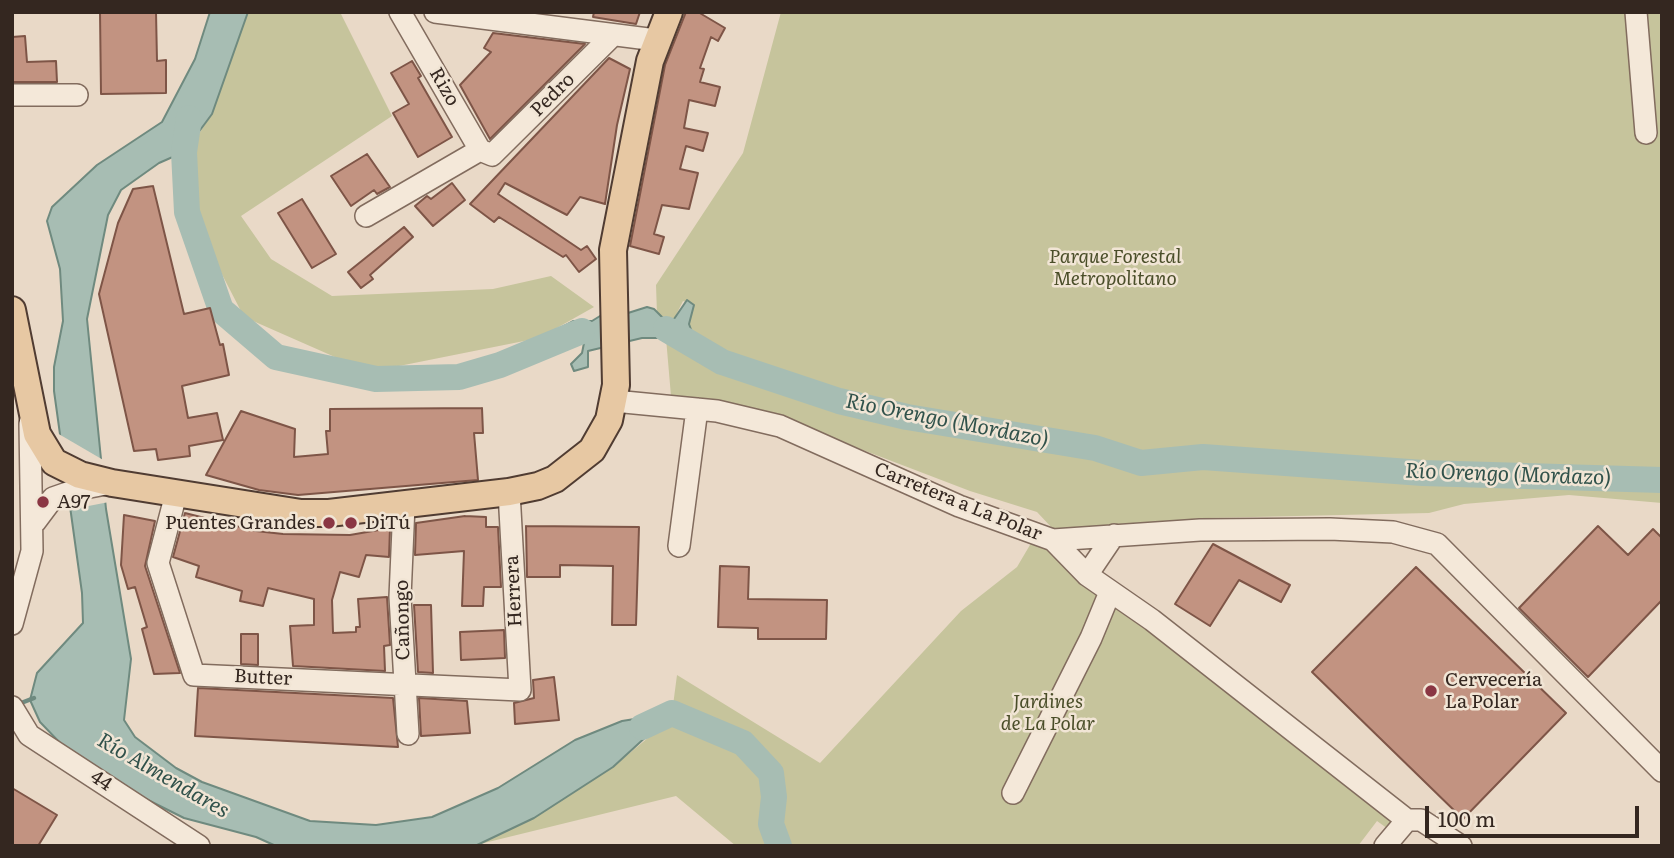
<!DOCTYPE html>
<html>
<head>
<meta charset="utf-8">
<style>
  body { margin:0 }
  #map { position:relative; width:1674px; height:858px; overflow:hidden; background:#e9d9c7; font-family:Literata,serif }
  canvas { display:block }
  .frame { position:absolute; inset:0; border:14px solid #342720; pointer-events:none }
  .scale { position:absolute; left:1425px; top:806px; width:214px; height:32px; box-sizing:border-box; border:4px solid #342720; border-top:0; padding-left:9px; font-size:21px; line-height:24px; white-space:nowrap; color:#342720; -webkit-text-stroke:5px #f1e5d5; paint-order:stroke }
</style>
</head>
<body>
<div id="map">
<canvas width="1674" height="858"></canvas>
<div class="frame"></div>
<div class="scale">100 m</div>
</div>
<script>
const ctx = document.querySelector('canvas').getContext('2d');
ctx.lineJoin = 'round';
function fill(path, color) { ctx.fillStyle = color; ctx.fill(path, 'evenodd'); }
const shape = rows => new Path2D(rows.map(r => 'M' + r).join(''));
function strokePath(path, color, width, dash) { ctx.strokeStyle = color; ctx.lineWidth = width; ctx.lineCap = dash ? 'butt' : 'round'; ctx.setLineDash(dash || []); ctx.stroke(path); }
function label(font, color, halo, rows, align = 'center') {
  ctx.font = font + ' Literata,serif'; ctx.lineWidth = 5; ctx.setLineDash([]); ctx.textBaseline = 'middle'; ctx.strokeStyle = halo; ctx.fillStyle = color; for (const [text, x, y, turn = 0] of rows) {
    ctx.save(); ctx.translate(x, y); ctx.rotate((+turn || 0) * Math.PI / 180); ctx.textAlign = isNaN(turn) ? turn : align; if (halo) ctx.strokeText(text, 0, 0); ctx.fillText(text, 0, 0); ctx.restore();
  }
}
const green = shape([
  [248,12,340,12,392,116,241,216,271,259,332,296,493,289,551,276,594,307,539,338,369,372,244,317,195,222,193,143,212,114],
  [781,12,1662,12,1662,503,1569,495,1464,504,1429,513,1208,518,1064,531,1053,529,1037,512,970,491,842,442,671,396,666,338,677,340,694,335,689,324,694,305,683,301,674,319,661,320,657,314,656,285,743,153],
  [1037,533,1407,820,1395,834,1377,821,1358,846,736,846,676,796,480,844,534,818,613,767,655,732,672,713,677,675,820,763,961,611,1017,567]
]);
const water = shape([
  [210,12,248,12,212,114,184,152,159,163,121,190,108,215,87,319,106,509,131,659,124,720,135,737,176,768,202,782,310,821,376,825,432,817,498,788,575,740,622,721,672,713,613,767,534,818,475,846,276,846,256,837,184,818,144,798,63,746,40,722,30,700,37,673,83,623,82,593,54,391,54,367,63,321,60,269,47,221,52,207,97,165,162,122,195,59,210,12],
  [687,300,694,305,689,324,697,346,666,338,642,338,588,351,588,367,574,371,571,364,582,353,584,343,569,342,555,351,546,336,573,321,592,321,608,311,628,313,647,307,654,309,666,321,674,319,687,300]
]);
const pier = shape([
  [57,433,105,461,109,502,68,510]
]);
const stream = shape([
  [16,705,34,698]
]);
const river = shape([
  [189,118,184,152,187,212,221,310,276,357,376,379,459,377,500,365,582,331],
  [666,329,722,362,839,401,907,417,1095,448,1141,463,1203,457,1423,473,1662,480],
  [642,727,672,713,743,743,771,773,774,797,771,824,779,846]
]);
const building = shape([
  [100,12,156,12,157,61,166,60,166,93,101,94,100,12],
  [594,12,640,12,636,24,593,17,594,12],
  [686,12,698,12,725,28,718,41,711,37,700,68,704,69,700,82,720,87,715,106,689,100,684,128,708,133,703,151,686,146,680,169,698,173,689,209,662,205,654,234,664,237,659,254,630,246,665,65,686,12],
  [493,33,585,44,490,139,460,85,491,52,484,48,493,33],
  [25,36,27,62,56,61,57,82,12,82,12,37,25,36],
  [609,58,630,69,617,125,605,204,580,197,567,215,505,183,498,194,581,250,587,246,596,259,579,272,566,255,563,257,499,217,494,222,470,204,609,58],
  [412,61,421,76,418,78,452,137,418,157,393,113,409,104,391,73,412,61],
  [367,154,390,187,377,194,374,190,351,206,331,176,367,154],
  [452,183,465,200,433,226,415,206,427,196,431,199,452,183],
  [153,186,184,314,210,308,220,345,223,344,229,375,182,386,188,418,217,413,223,440,189,446,190,456,158,460,156,449,134,451,99,294,118,223,133,189,153,186],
  [302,199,336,254,312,268,278,213,302,199],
  [404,227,413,237,370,275,373,279,361,288,348,272,404,227],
  [482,408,483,433,474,433,478,480,298,495,259,490,206,475,241,411,295,429,294,457,328,454,326,431,330,431,330,409,482,408],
  [185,513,256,531,283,534,350,535,390,528,389,557,366,555,359,577,340,572,332,600,333,633,356,632,356,627,360,627,358,599,387,597,390,645,384,646,385,671,293,666,290,626,314,625,314,599,268,588,263,606,240,601,242,591,196,577,199,566,173,557,185,513],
  [124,515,155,521,145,566,180,673,154,674,142,629,147,627,135,587,128,589,121,565,124,515],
  [465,516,486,517,486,527,498,527,501,587,484,587,483,606,462,606,464,551,415,555,416,523,465,516],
  [526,526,639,527,636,625,612,625,613,566,560,565,560,577,527,577,526,526],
  [1598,526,1628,555,1653,529,1662,538,1662,600,1588,677,1519,608,1598,526],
  [1213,544,1290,585,1281,602,1239,580,1210,626,1175,604,1213,544],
  [720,566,749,567,748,599,827,600,826,639,758,639,758,628,718,627,720,566],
  [1416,567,1566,713,1463,819,1312,672,1416,567],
  [414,605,431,605,433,673,418,672,414,605],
  [504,630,505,658,461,660,460,632,504,630],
  [241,634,258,634,258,665,241,664,241,634],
  [554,677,559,720,515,724,514,703,534,698,533,680,554,677],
  [198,688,393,698,398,747,195,736,198,688],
  [419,698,467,701,470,733,421,736,419,698],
  [12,788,57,815,38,846,12,846,12,788]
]);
const minor = shape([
  [400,12,480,150,492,155,613,35],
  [435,12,656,40],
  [1636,12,1646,133],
  [12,95,77,95],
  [366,216,480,150],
  [614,401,717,411,780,426,959,506,1053,540,1200,530,1330,529,1393,532,1437,544,1662,771],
  [176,494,158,563,194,675,520,690,509,492],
  [404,505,400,597,408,734],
  [35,522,53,498,79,489,106,484],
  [1053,540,1087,575,1152,620,1407,820,1385,846],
  [679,546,697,409],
  [1087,575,1114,535],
  [12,624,32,551,30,423],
  [12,707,29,735,199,846],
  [1013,793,1091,638,1110,592],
  [1407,820,1421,820,1461,846]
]);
const major = shape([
  [12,310,37,434,54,462,80,475,112,483,301,513,329,513,509,492,538,486,555,479,592,450,609,420,616,385,613,250,650,61,669,12]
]);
const markers = [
  [43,502,7,"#8a3643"],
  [329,523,7,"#8a3643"],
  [351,523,7,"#8a3643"],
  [1431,691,7,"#8a3643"]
];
const streetNames = [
  ["Rizo",444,87,60],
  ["Pedro",553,95,-45],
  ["Carretera a La Polar",958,502,22],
  ["Herrera",514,591,-93],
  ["Cañongo",403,620,-91],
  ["Butter",263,678,3],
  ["44",101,781,34]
];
const parkNames = [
  ["Parque Forestal",1115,257],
  ["Metropolitano",1115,279],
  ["Jardines",1048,702],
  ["de La Polar",1048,724]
];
const poiNames = [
  ["A97",57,502],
  ["Puentes Grandes",315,523,"right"],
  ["DiTú",365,523],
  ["Cervecería",1445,680],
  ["La Polar",1445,702]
];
const waterNames = [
  ["Río Orengo (Mordazo)",947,421,11],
  ["Río Orengo (Mordazo)",1508,475,2],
  ["Río Almendares",163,776,30]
];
fill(green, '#c6c49c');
fill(water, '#a7bdb3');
strokePath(water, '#6f8a7f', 2);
fill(pier, '#e9d9c7');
strokePath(stream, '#6f8a7f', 4.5);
strokePath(river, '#a7bdb3', 26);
fill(building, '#c29381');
strokePath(building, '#7e5547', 2);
strokePath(minor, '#826c5e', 24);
strokePath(major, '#503c32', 30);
strokePath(minor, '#f4e8d9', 21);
strokePath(major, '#e7c8a3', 26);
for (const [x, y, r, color] of markers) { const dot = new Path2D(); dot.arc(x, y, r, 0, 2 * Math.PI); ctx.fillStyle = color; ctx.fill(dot); strokePath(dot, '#f1e5d5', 2.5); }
label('19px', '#342720', '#f1e5d5', streetNames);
label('italic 19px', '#4a4e29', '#f1e5d5', parkNames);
label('19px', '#342720', '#f1e5d5', poiNames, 'left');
label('italic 21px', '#31524b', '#f1e5d5', waterNames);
</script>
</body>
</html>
